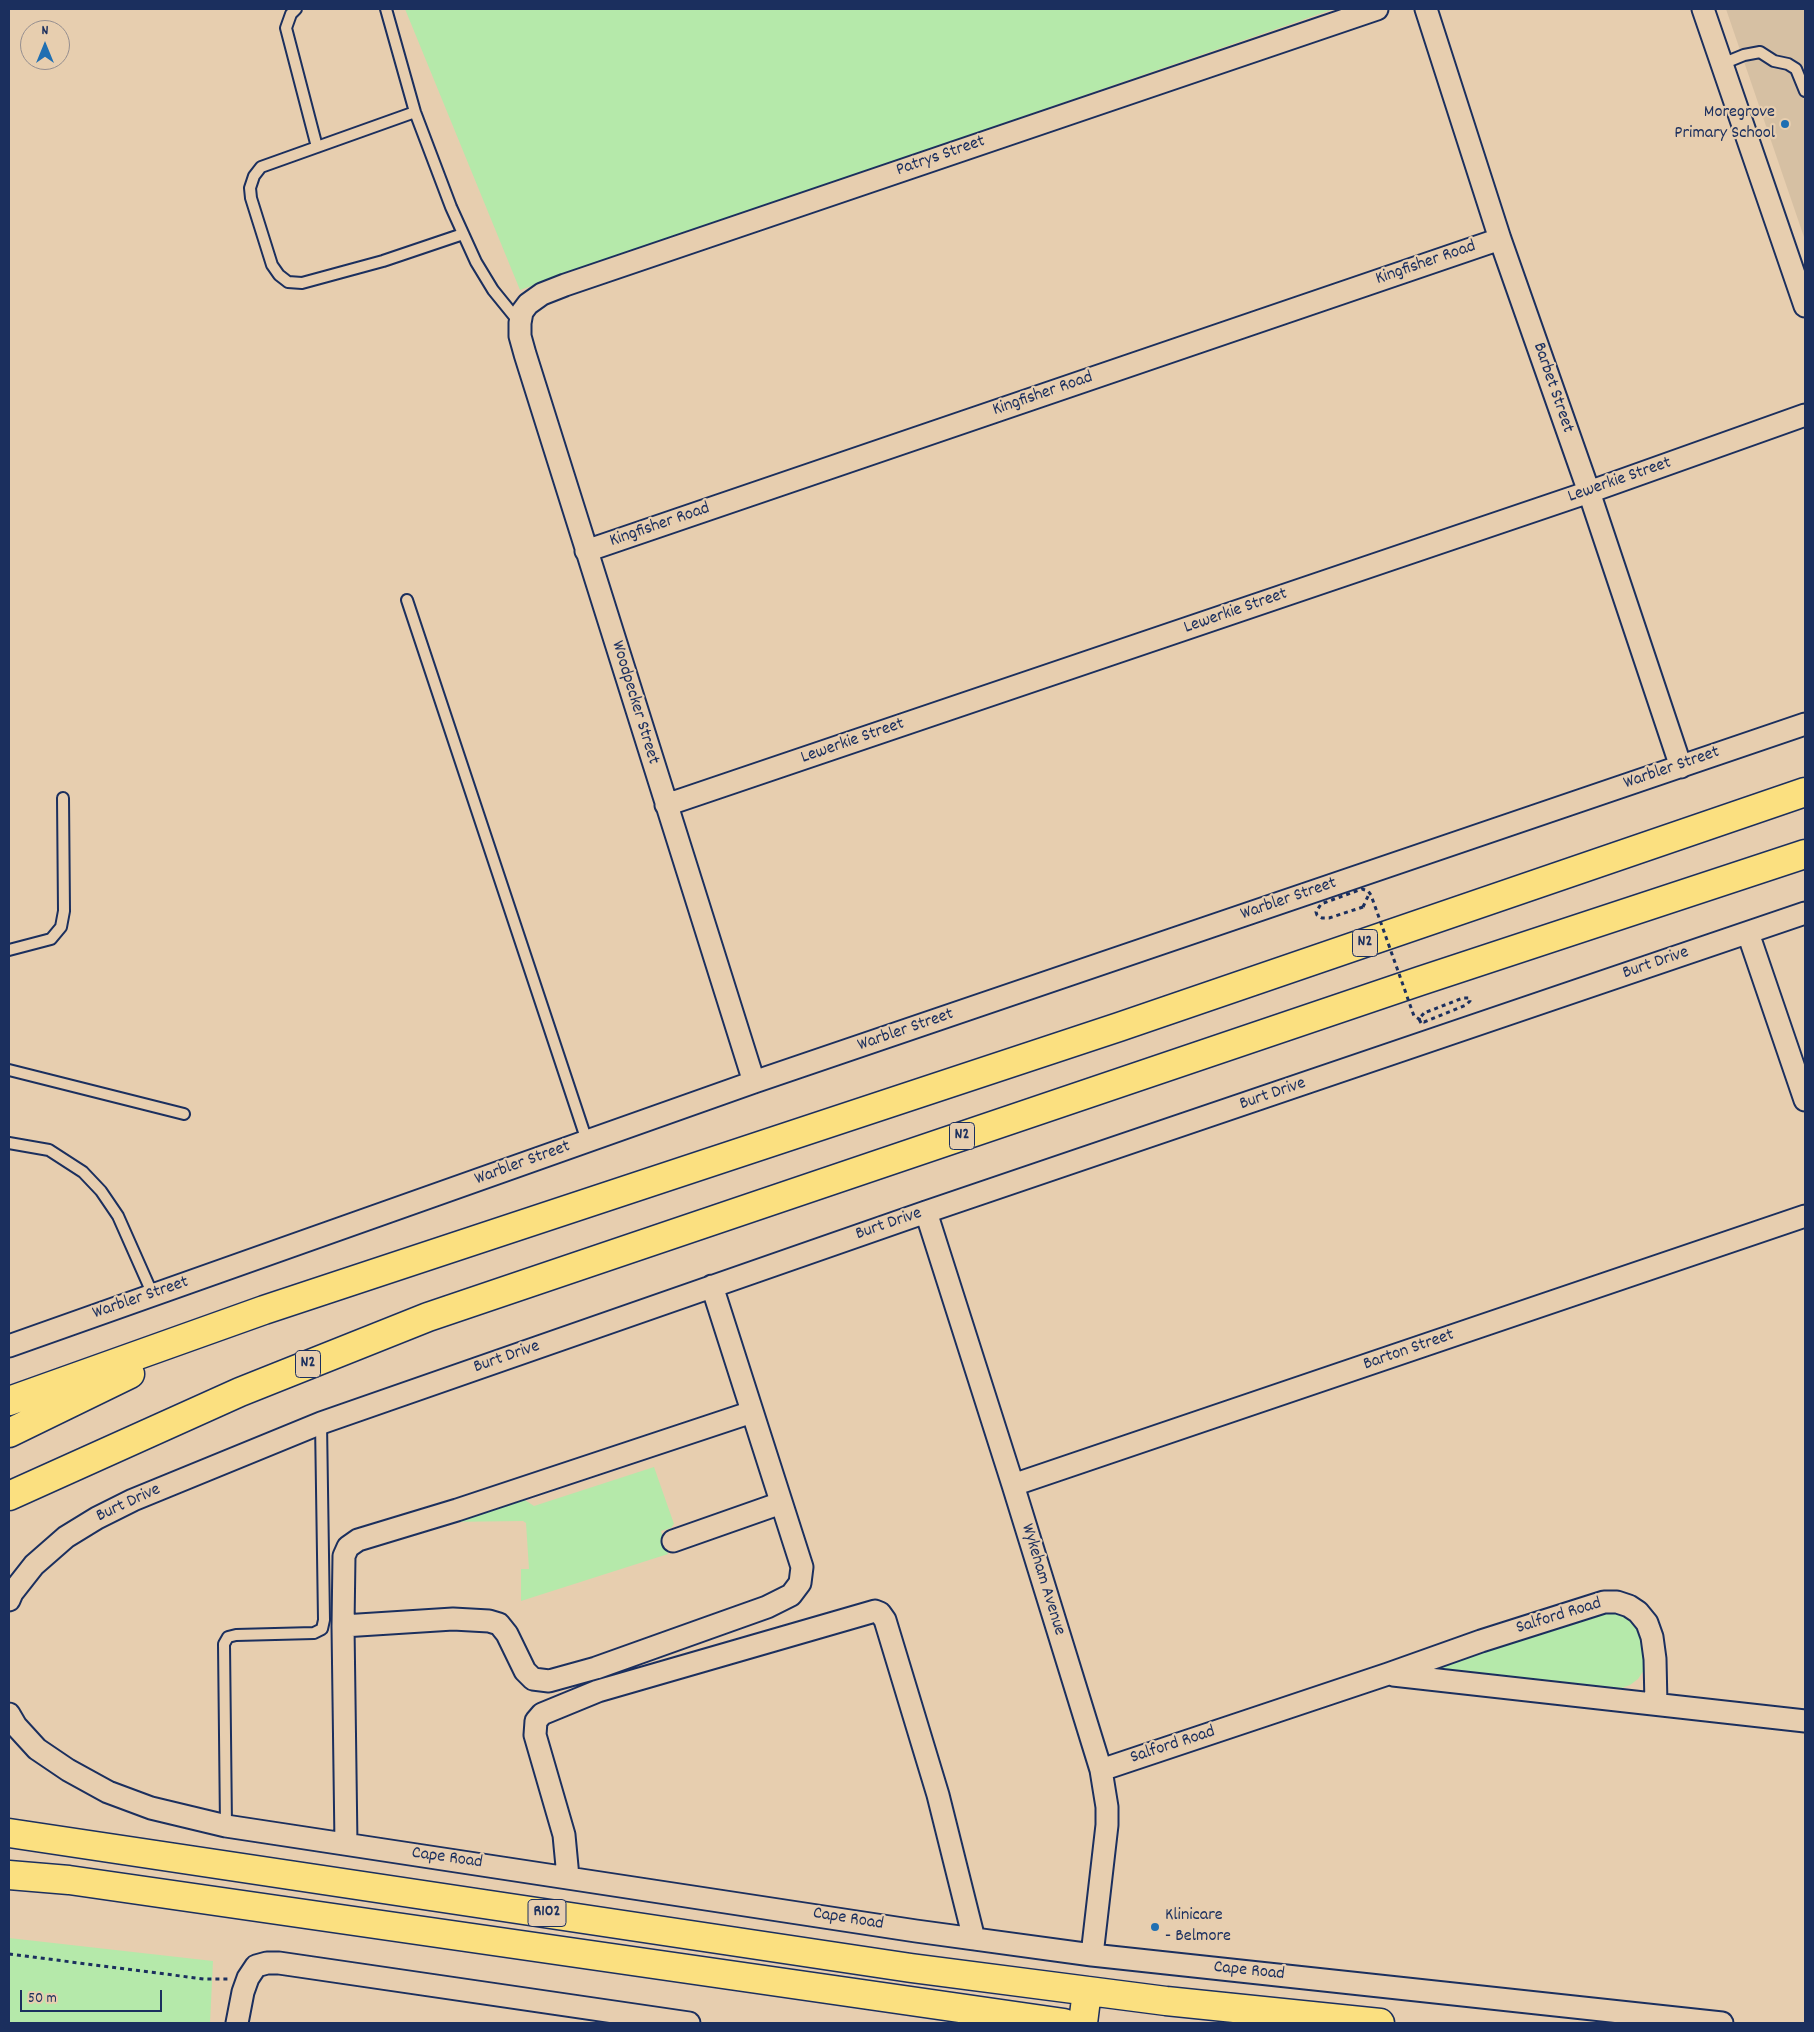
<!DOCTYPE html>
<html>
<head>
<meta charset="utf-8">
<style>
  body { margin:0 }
  #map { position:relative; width:1814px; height:2032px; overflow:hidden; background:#e7ceaf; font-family:Dekko,sans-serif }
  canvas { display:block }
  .frame { position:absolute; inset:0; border:10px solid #1b2f5e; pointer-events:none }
  .north { position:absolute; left:20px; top:20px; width:50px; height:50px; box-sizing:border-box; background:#e7ceaf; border:1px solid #958e8f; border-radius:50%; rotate:0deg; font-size:14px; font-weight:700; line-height:20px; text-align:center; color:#1b2f5e }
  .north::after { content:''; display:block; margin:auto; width:18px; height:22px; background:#1f6fb2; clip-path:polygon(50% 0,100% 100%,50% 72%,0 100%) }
  .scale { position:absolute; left:20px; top:1990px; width:142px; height:22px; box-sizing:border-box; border:2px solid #1b2f5e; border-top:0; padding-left:6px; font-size:15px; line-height:18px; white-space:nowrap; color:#1b2f5e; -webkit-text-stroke:4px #e7ceaf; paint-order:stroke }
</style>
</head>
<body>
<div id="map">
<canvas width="1814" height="2032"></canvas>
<div class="frame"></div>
<div class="north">N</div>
<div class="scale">50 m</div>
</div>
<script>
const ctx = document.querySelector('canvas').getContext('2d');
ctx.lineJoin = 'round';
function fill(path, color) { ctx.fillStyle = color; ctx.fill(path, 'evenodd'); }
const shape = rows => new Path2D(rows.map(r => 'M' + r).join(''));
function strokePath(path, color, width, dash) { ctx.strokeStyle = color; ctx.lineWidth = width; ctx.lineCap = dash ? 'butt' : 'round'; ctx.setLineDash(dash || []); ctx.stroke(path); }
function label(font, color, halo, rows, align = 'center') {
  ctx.font = font + ' Dekko,sans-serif'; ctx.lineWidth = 4.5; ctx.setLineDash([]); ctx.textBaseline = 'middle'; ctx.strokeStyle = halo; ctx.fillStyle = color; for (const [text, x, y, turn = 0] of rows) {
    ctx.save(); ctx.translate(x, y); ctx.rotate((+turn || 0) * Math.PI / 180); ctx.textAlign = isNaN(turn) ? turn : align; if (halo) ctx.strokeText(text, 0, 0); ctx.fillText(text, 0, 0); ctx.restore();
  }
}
const built = shape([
  [1726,9,1805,9,1805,240]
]);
const green = shape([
  [405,9,1334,9,520,290],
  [654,1467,674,1524,671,1528,661,1531,668,1554,521,1601,521,1569,529,1569,526,1523,523,1521,444,1522,522,1498,534,1506],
  [1601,1611,1613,1611,1632,1620,1638,1630,1642,1642,1646,1659,1644,1670,1638,1679,1630,1685,1622,1688,1447,1670,1443,1669,1442,1667],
  [9,1938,213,1961,210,2023,9,2023]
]);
const path = shape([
  [1363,907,1369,894],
  [1421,1023,1419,1019,1424,1013],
  [9,1954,204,1979,229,1979]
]);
const service = shape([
  [296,9,291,14,286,28,317,147],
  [386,9,415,112,451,207,476,262,493,290,519,322],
  [1722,64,1744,55,1760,52,1774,61,1788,64,1796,69,1805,91],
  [415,112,261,167,254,176,250,188,251,198,272,265,279,275,288,282,302,283,383,261,463,234],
  [407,600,587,1141],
  [9,950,51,939,61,927,64,911,63,798],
  [9,1070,184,1114],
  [9,1143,49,1150,83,1172,101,1191,118,1216,153,1295],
  [226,1826,224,1644,228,1637,236,1635,314,1633,322,1629,324,1620,321,1423]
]);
const minor = shape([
  [1426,9,1500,239,1589,492,1681,767],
  [1703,9,1805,306],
  [586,551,1500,239],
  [666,805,1589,492,1805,415],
  [1748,933,1805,1100],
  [754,1082,525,354,520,336,520,323,522,312,528,304,542,294,565,285,1377,9],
  [926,1212,1013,1485,1101,1770,1107,1807,1107,1825,1092,1955],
  [9,1346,754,1082,1805,724],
  [1013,1485,1805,1216],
  [673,1541,781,1503],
  [9,1600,12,1593,34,1565,66,1537,97,1518,133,1500,321,1423,926,1212,1805,913],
  [343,1626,453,1619,489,1621,499,1624,507,1634,525,1671,533,1679,549,1681,596,1668,708,1628,767,1607,791,1595,800,1583,802,1567,712,1286],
  [1393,1675,1805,1721],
  [9,1714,16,1726,37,1749,68,1770,108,1792,151,1808,226,1826,916,1931,1092,1955,1722,2023],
  [1101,1770,1388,1674,1481,1641,1604,1602,1617,1602,1629,1606,1638,1612,1647,1623,1652,1637,1655,1659,1656,1704],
  [346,1844,343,1626,344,1556,348,1547,358,1540,457,1510,752,1412],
  [568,1877,564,1835,535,1735,536,1721,542,1714,598,1691,875,1611,880,1613,885,1620,938,1795,974,1939],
  [237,2023,243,1992,248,1978,256,1966,267,1963,279,1963,689,2023]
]);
const primary = shape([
  [9,1833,911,1968,1166,2001,1380,2023],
  [9,1875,69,1880,1064,2023],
  [1083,2023,1087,1991]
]);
const motorway = shape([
  [9,1401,264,1310,1119,1027,1805,792],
  [9,1433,130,1374],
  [9,1496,240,1392,428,1317,1420,981,1805,854]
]);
const pathBridge = shape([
  [1363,907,1329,918,1322,918,1317,915,1316,912,1321,904,1362,889,1368,891,1371,895,1414,1016,1424,1022,1466,1005,1470,1001,1470,998,1463,998,1424,1013]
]);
const markers = [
  [1785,124,5,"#1f6fb2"],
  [1155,1927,5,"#1f6fb2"]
];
const shields = [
  [1365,943,25],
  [962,1136,25],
  [308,1364,25],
  [547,1913,38]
];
const shieldNames = [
  ["N2",1365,943],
  ["N2",962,1136],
  ["N2",308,1364],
  ["R102",547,1913]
];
const poiNames = [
  ["Moregrove",1775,114],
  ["Primary School",1775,135],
  ["Klinicare",1165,1917,"left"],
  ["- Belmore",1165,1938,"left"]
];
const streetNames = [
  ["Patrys Street",941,157,-19],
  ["Kingfisher Road",1426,264,-19],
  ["Barbet Street",1552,388,71],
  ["Kingfisher Road",1043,395,-19],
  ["Lewerkie Street",1620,481,-19],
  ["Kingfisher Road",660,526,-19],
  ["Lewerkie Street",1236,612,-19],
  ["Woodpecker Street",634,703,73],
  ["Lewerkie Street",853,742,-19],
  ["Warbler Street",1672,769,-19],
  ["Warbler Street",1289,900,-19],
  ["Burt Drive",1656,964,-19],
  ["Warbler Street",906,1031,-19],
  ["Burt Drive",1273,1095,-19],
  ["Warbler Street",523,1164,-20],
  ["Burt Drive",889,1225,-19],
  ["Warbler Street",141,1299,-19],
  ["Barton Street",1409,1351,-19],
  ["Burt Drive",507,1358,-19],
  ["Burt Drive",129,1504,-25],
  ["Wykeham Avenue",1042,1580,73],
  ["Salford Road",1559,1617,-17],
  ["Salford Road",1173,1746,-18],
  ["Cape Road",447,1859,8],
  ["Cape Road",848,1920,9],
  ["Cape Road",1249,1972,6]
];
fill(built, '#d6c0a3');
fill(green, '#b5e9aa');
strokePath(service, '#1b2f5e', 14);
strokePath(minor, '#1b2f5e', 25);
strokePath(primary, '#1b2f5e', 31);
strokePath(motorway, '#1b2f5e', 31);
strokePath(path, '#1b2f5e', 3, [4, 4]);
strokePath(service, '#e7ceaf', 10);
strokePath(minor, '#e7ceaf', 21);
strokePath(primary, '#fbe080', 28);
strokePath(motorway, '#fbe080', 28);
strokePath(pathBridge, '#1b2f5e', 3, [4, 4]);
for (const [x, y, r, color] of markers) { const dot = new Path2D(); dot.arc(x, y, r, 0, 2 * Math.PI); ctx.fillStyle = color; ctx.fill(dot); strokePath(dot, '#e7ceaf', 2); }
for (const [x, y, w] of shields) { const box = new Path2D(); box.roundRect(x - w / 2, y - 13.5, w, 27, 4); ctx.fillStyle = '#e7ceaf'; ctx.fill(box); strokePath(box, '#1b2f5e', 1); }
label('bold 16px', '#1b2f5e', null, shieldNames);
label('18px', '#1b2f5e', '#e7ceaf', poiNames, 'right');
label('18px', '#1b2f5e', '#e7ceaf', streetNames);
</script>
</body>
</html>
